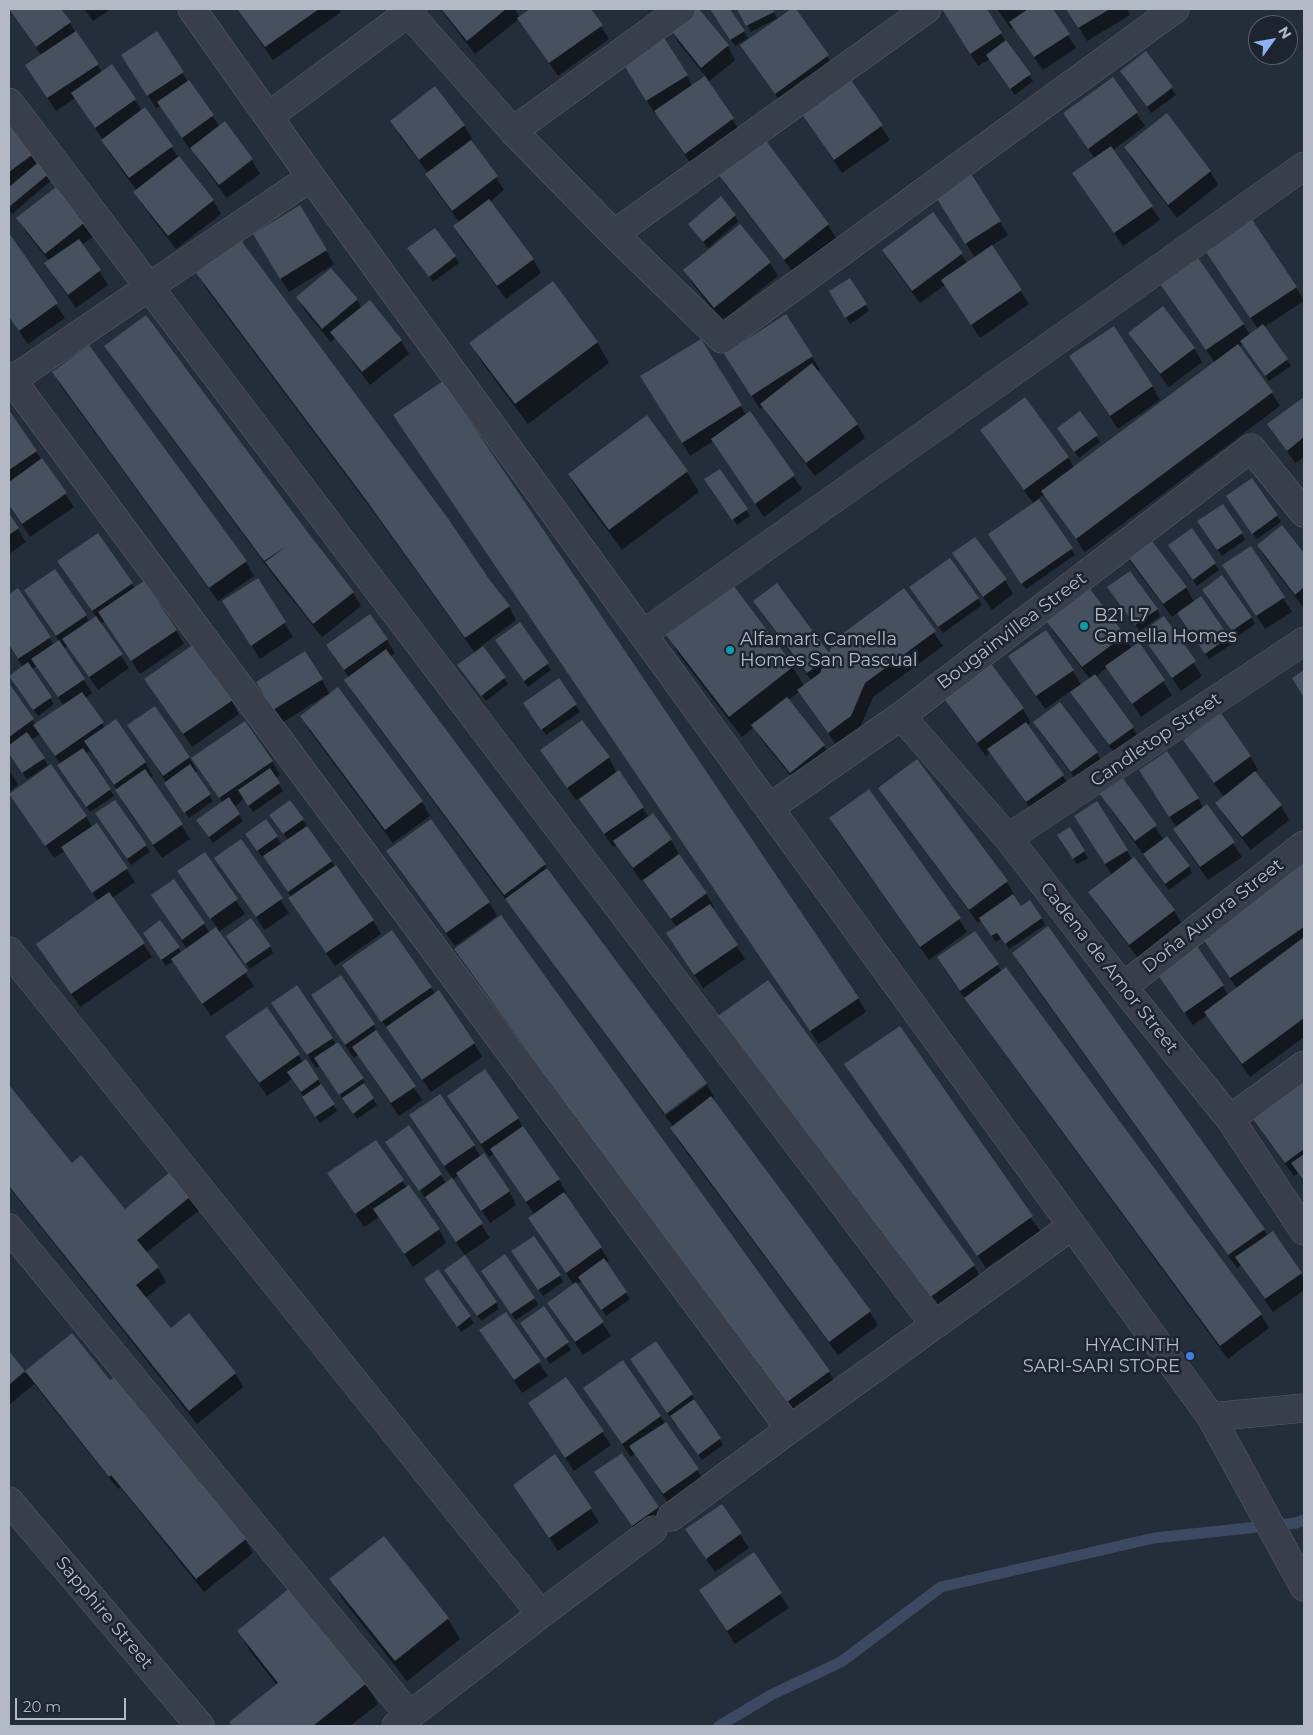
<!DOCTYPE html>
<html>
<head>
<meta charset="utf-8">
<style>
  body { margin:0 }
  #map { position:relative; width:1313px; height:1735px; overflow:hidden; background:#242d3a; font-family:Montserrat,sans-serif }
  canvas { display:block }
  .frame { position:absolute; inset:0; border:10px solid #b3bac6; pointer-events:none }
  .north { position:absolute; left:1248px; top:15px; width:50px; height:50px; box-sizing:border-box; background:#1d242f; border:1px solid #59606b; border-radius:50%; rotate:58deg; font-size:14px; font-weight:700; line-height:20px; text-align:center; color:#b3bac6 }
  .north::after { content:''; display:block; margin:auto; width:18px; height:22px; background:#8eb2f0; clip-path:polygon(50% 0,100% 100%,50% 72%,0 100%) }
  .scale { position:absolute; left:15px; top:1698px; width:111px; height:22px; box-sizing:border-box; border:2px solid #b3bac6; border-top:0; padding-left:6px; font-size:15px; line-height:18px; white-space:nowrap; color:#b3bac6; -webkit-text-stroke:4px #1d242f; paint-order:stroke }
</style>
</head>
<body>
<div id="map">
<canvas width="1313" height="1735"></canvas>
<div class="frame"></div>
<div class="north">N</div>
<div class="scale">20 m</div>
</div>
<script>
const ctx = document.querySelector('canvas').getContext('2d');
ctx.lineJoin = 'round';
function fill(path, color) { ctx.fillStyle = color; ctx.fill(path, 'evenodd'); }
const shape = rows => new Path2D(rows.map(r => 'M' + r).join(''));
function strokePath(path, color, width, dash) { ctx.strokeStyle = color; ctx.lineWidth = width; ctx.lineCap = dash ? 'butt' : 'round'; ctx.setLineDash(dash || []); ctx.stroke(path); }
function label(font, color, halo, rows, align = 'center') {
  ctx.font = font + ' Montserrat,sans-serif'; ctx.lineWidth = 5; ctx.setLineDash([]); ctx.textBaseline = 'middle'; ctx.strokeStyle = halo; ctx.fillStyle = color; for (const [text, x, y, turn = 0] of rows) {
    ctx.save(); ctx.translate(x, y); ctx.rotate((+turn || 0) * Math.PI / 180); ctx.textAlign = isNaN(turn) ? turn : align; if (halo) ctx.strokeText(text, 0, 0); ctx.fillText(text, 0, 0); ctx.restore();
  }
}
const shadow = shape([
  [9,9,60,9,102,72,111,66,142,111,145,109,179,158,213,201,221,214,176,249,143,206,135,193,137,191,110,154,103,140,75,98,56,111,35,79,42,56],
  [84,9,111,9,93,21],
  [237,9,339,9,341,12,273,60],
  [440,9,515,9,520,18,532,9,590,9,609,39,558,76,519,19,475,54],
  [695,9,697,9,728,46,735,60,708,82,741,133,693,167,657,113,655,114,631,76,687,76,692,86,706,77,678,42,670,28],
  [711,9,729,9,748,38,735,46],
  [739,9,772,9,778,20,791,10,790,9,797,9,795,10,836,70,784,107,742,46,777,20,776,19,751,32],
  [945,9,985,9,1006,42,1033,81,1015,95,990,59,978,66,951,23,944,10],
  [997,9,1051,9,1076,48,1043,70,1013,27,1011,29],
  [1068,9,1127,9,1130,15,1087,41],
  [157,32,188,82,220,127,225,123,252,160,260,174,227,198,200,162,193,149,191,151,161,106,156,108,131,69],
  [1146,53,1176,95,1151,113,1125,78],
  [848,78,890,140,842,173,801,111],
  [1113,79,1145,126,1113,150,1160,220,1123,246,1074,174,1095,159,1064,113],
  [9,119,37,165,53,179,12,214,9,210],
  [391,121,464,125,472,139,470,141,496,177,504,190,490,202,533,259,541,273,506,299,462,240,454,227,460,223,434,188,426,175,428,173,399,135],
  [761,136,828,225,836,238,793,272,725,184,717,170],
  [1125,147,1210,171,1218,185,1177,218,1133,161],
  [972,176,1008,235,991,246,1029,304,980,338,945,285,920,303,891,264,883,250,933,214,967,263,975,258,946,211],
  [60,185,96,234,82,245,108,285,76,308,54,277,46,263,49,261,26,232,18,218],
  [300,207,334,264,289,292,262,248],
  [735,215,738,222,708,248,694,230],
  [9,235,65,318,28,344,9,317],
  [413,255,455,257,459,263,433,282],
  [770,263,778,276,722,321,692,283,685,270],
  [1214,263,1296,287,1304,301,1264,327,1291,366,1269,381,1243,344,1238,347,1272,393,1280,406,1085,552,1044,494,1038,499,1075,555,1026,589,993,541,1034,504,990,444,982,430,1068,457,1074,468,1215,363,1160,281,1243,324,1250,335,1258,329],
  [331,270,357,300,362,309,370,302,401,341,409,354,370,385,335,338,331,342,305,311,298,297],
  [197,273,488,580,509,606,516,620,481,646,508,684,486,701,463,671,475,653,375,514,205,287],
  [850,280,869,311,850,324,830,292],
  [786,315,820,370,817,372,857,424,865,438,815,476,770,418,763,407,760,409,734,368],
  [1130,333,1194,348,1202,362,1169,387,1138,347],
  [597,342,609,363,528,424,483,364,471,344],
  [106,346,305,530,353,593,361,606,322,637,274,576,114,360],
  [89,347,246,562,254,576,218,601,61,386,54,373],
  [1079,370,1152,386,1160,400,1118,429],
  [650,390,741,406,746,415,750,413,802,489,764,517,713,441,690,456],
  [1304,398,1304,457,1295,463,1269,425],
  [9,412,74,507,30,537,9,505],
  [1080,413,1100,442,1079,458,1058,429],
  [647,417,687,472,699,492,622,550,581,495,569,475],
  [403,429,858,998,866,1012,819,1044],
  [719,470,750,516,737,525,710,486],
  [1252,480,1281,522,1257,539,1231,503],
  [9,515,26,542,9,554],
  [1282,527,1304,555,1303,607,1266,559,1258,546],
  [1203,528,1242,533,1245,540,1222,556],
  [1192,530,1219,570,1197,586,1173,552],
  [975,538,1005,580,1013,594,992,610,953,554],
  [1251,548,1292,612,1265,629,1224,566],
  [1124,551,1186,587,1194,602,1228,637,1232,644,1209,659,1178,613,1172,617,1132,564],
  [950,560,982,605,943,633,914,594],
  [67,575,132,584,135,589,176,630,184,644,140,674,105,621,100,624,129,668,98,690,68,646,64,649,92,693,85,698,105,728,145,762,153,776,150,778,190,839,162,858,124,804,117,790,90,751,85,754,114,796,90,812,63,772,61,765,40,734,31,740,48,765,27,779,11,757,9,759,9,747,11,745,9,742,9,685,36,725,64,706,37,666,31,669,54,704,38,716,14,682,23,667,9,646,9,596,17,590,54,645,59,641,34,604,86,616,89,622,96,617],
  [258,580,293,637,260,659,232,615],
  [733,587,793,667,804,686,812,681,763,615,755,601,829,655,904,590,943,646,873,697,859,730,837,746,799,692,788,700,824,746,832,760,799,786,761,739,754,727,742,737,679,655,668,635],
  [1113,594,1157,610,1160,616,1140,631],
  [1207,597,1251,617,1255,624,1237,637],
  [1045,618,1124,635,1132,649,1138,644,1172,695,1141,717,1108,667,1095,677,1133,728,1140,741,1118,758,1080,706,1071,691,1045,709,1010,657,1073,671,1081,685,1090,679,1053,631],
  [1163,618,1202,676,1181,691,1141,634],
  [520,624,551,670,528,687,500,647],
  [387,640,395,653,391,656,705,1083,664,1114,354,694,346,680,349,678,328,645],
  [989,663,1023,709,1031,723,1027,725,1063,776,1071,789,1035,815,991,752,986,756,952,710,944,697],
  [146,679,232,701,239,714,192,747],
  [322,680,330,695,338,689,422,802,430,816,393,843,309,730,302,716,327,697,326,695,282,723,265,696],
  [558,680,580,712,546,735,528,710],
  [1060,704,1097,753,1105,767,1080,785,1043,736,1035,723],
  [155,708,189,757,197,771,195,773,213,801,189,818,129,725],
  [1185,740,1250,756,1258,770,1254,773,1281,806,1289,820,1251,850,1225,817,1217,803,1224,797,1193,754],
  [193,758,272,761,280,775,275,778,283,791,253,812,244,799,234,807,243,821,213,843,202,826,223,803],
  [609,758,617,773,649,817,653,814,671,840,679,854,678,855,706,893,714,907,712,909,745,959,703,988,668,934,677,928,644,879,641,881,617,845,613,847,580,798,576,800,550,764],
  [917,761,1007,882,1015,896,1013,897,1021,908,1041,918,1045,925,1009,949,1002,938,996,942,981,920,978,923,888,802,880,788],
  [9,770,18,785,9,792],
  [1122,778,1164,840,1189,866,1192,873,1169,890,1109,807,1101,793],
  [1148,784,1198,798,1203,808,1207,805,1242,857,1208,880,1182,843,1174,829,1177,828],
  [11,794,86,816,92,827,96,824,135,882,112,898,152,957,80,1007,37,944,98,901,65,851,54,858],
  [290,802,373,921,381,934,335,966,298,912,292,898,264,855,262,857,251,841,266,821,282,845,288,840,275,821],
  [830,818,959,919,967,932,929,960,838,832],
  [101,820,146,846,150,852,131,865],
  [1069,828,1088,858,1077,864,1062,842],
  [1084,830,1127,851,1132,860,1134,858,1174,911,1182,924,1138,958,1098,906,1090,892,1112,875],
  [241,841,289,913,265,930,224,871],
  [388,851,489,902,497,916,455,946,396,865],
  [205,854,245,914,218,932,254,986,211,1016,173,961,166,966,148,939,179,948,181,953,187,949,152,895,173,880,210,933,217,928,179,871],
  [1304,866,1304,1037,1250,1077,1207,1015,1193,1025,1162,980,1223,986,1228,995,1237,989,1202,936],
  [501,916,829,1372,837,1386,792,1418,464,963,456,949],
  [1048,928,1268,1236,1301,1274,1304,1279,1304,1290,1273,1312,1241,1265,1237,1268,1021,967,1014,953],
  [974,932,1002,972,1006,969,1261,1315,1269,1328,1228,1359,974,1012,946,971,939,957],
  [232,943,270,946,273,953,250,969],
  [343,965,431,988,474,1043,482,1057,431,1092],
  [341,976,422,1100,399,1116,358,1055,354,1058,321,1009],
  [767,982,974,1265,981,1279,934,1314],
  [273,1003,332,1038,336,1045,338,1044,363,1079,366,1085,365,1087,377,1105,357,1119,320,1066,316,1068],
  [267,1009,303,1062,305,1061,318,1080,337,1111,320,1123,292,1079,267,1096,235,1050],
  [900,1027,1040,1231,986,1268,845,1065],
  [1304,1071,1304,1182,1298,1173,1294,1176,1257,1125,1249,1111],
  [707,1085,714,1097,712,1099,870,1312,878,1325,838,1355,679,1142,671,1128,673,1126,665,1116],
  [9,1087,71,1164,124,1210,176,1169,203,1207,146,1253,158,1268,166,1282,145,1298,170,1330,235,1373,243,1387,197,1424,9,1187],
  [457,1110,518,1118,525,1132,559,1180,567,1194,565,1195,601,1248,609,1261,606,1263,630,1299,606,1316,582,1281,576,1284,611,1336,583,1355,557,1317,574,1285,529,1218,534,1214,494,1154,489,1157],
  [410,1116,474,1146,481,1157,509,1191,516,1205,490,1223,458,1175,452,1180,490,1238,465,1255,395,1155,408,1126,446,1183,453,1179],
  [376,1141,407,1188,439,1229,446,1243,413,1267,379,1217,364,1227,328,1174],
  [517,1258,560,1276,563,1282,543,1296],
  [438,1271,474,1323,461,1332,429,1286],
  [450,1277,496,1302,499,1309,481,1321],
  [486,1278,534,1298,538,1305,516,1320],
  [543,1307,571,1350,550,1364,525,1329],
  [506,1314,548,1376,522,1393,481,1331],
  [72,1335,245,1539,253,1553,204,1592,120,1487,118,1489,34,1384,9,1405,9,1353,25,1373],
  [656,1343,692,1395,723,1445,702,1460,677,1425,676,1426,632,1360],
  [623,1362,706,1483,671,1507,635,1454,631,1457,593,1402],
  [566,1378,611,1445,574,1471,529,1404],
  [555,1456,599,1522,558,1551,514,1485],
  [604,1486,658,1507,666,1521,641,1539],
  [722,1506,749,1548,715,1572,695,1543],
  [754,1554,789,1608,735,1644,700,1590],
  [331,1580,448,1619,460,1639,407,1681,343,1600],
  [238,1631,366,1684,378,1704,350,1726,233,1726,231,1722,277,1685,250,1651]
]);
const stream = shape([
  [719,1726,771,1695,841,1662,941,1587,1154,1538,1296,1523,1304,1520]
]);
const building = shape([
  [9,9,61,9,71,22,36,47],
  [237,9,319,9,265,47],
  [441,9,506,9,467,41],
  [530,9,591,9,603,25,549,63,517,18],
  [693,9,699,9,729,45,701,68,669,28],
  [710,9,730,9,745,31,730,40],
  [737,9,773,9,774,12,746,26],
  [791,9,796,9,829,55,775,94,740,45],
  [942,9,987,9,1002,33,970,54],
  [1028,9,1053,9,1070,34,1034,57,1009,22],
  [1066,9,1110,9,1078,28],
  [76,31,99,64,47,98,25,65],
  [157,31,184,72,147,96,121,55],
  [663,36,688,75,646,101,622,62],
  [1006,40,1031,74,1010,89,986,55],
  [1146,51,1173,87,1147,107,1120,71],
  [112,64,136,99,95,128,71,93],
  [705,76,734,118,685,154,654,111],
  [848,76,883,125,834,160,799,110],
  [1113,77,1138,112,1088,149,1063,113],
  [189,80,214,115,182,138,157,102],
  [435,86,465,125,419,160,390,121],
  [145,107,173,146,129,178,101,140],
  [1167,113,1211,171,1168,205,1124,147],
  [225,121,253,159,219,185,190,148],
  [9,124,32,155,9,172],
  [761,134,829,224,784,260,715,170],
  [471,140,498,176,452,211,425,174],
  [1111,146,1153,206,1114,233,1072,173],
  [179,156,214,200,168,236,133,192],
  [41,160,51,172,9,207,9,187],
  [972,175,1001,221,965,244,936,197],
  [61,183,89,219,45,254,16,218],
  [721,196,736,215,703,242,688,224],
  [489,199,534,259,497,286,453,226],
  [300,205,327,250,280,279,253,234],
  [933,212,963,253,912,291,882,250],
  [1251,218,1297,287,1250,318,1204,249],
  [740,224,771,262,714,308,683,270],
  [435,228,456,256,429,277,407,248],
  [9,233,58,303,19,331,9,317],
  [79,239,101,270,68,295,44,263],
  [240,239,447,517,489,579,510,606,465,638,366,500,196,273],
  [992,245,1022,290,971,325,941,280],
  [1196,255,1244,324,1206,350,1158,281],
  [331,268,358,299,322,329,296,297],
  [850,278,867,304,845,318,829,291],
  [553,281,598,342,515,404,469,343],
  [370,300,402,340,362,372,330,332],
  [1163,306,1195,348,1160,374,1128,333],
  [786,314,813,356,751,396,724,354],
  [146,315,306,530,354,592,313,624,265,562,285,547,264,561,104,346],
  [1263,324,1288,359,1265,376,1240,341],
  [1114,326,1153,386,1110,416,1069,356],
  [701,339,742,405,682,443,640,376],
  [1238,344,1273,392,1076,539,1041,491],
  [89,345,247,561,209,588,52,372],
  [812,363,858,424,806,463,760,404],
  [443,381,859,998,810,1031,393,415],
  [1025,397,1069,457,1024,490,980,430],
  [1304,397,1304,437,1287,451,1267,424],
  [9,410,37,451,9,470],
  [750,411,795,475,755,504,711,439],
  [1080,411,1098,435,1074,452,1057,428],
  [647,415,688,471,609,530,568,474],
  [42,458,67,493,22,524,9,505,9,482],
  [720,469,748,509,732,520,704,479],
  [1252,478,1278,515,1252,534,1226,496],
  [1039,499,1073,548,1021,584,988,534],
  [1223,504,1243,533,1217,550,1197,521],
  [9,513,19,528,9,535],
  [1282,525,1304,553,1304,587,1295,595,1257,545],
  [1192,528,1216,563,1193,580,1168,545],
  [98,533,133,583,92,611,57,561],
  [1146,533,1187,587,1163,604,1123,550],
  [975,537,1007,579,983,597,952,553],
  [1251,546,1285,597,1256,616,1222,565],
  [950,558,979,598,938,627,909,587],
  [55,569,87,615,56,636,24,590],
  [1130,571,1158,609,1135,625,1107,587],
  [1222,575,1252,617,1232,631,1202,590],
  [258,578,286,622,251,646,222,601],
  [144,581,177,630,131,661,98,612],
  [777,583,829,653,834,640,904,588,936,631,865,683,851,716,828,733,797,690,820,673,826,659,807,673,753,601],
  [733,585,794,666,729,717,666,635],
  [1087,585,1125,635,1082,667,1043,617],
  [18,588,51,637,18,659,9,645,9,594],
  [1201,596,1229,637,1205,654,1177,613],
  [370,614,388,639,344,670,326,645],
  [96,616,123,654,89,677,62,639],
  [1164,616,1196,661,1172,678,1140,633],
  [520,622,549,663,524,681,495,640],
  [1046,630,1074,670,1036,696,1008,656],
  [59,640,85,679,58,697,31,659],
  [1139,642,1165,680,1132,704,1105,666],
  [194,644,233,700,183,734,144,679],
  [483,646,506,677,481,696,457,665],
  [386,649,546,864,504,895,344,680],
  [305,651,323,679,273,710,256,682],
  [989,661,1024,708,977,743,942,696],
  [28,662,52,697,33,710,9,676],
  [1304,670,1304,698,1292,678],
  [1095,674,1134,727,1109,745,1070,692],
  [559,678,577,704,541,730,523,703],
  [9,683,34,719,9,737],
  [338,687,423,801,385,830,300,716],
  [82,692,104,722,55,756,33,725],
  [787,697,825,745,790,773,751,725],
  [1060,702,1098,752,1071,772,1033,722],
  [155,706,190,757,163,776,127,725],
  [1221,713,1251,756,1214,783,1183,740],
  [116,719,146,762,114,785,84,741],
  [582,720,610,757,567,788,540,750],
  [245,721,273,761,219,798,191,758],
  [1026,722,1064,775,1026,802,987,749],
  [27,732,45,758,22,773,9,754,9,745],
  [83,748,111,789,86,807,57,765],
  [1167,751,1199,798,1169,817,1139,770],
  [917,759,1008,881,969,910,878,788],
  [51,764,87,816,45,846,9,794],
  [190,764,211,794,184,813,164,783],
  [270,768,280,783,248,806,238,790],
  [145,769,183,824,153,845,115,790],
  [619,770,644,807,604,834,579,799],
  [1255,771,1282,805,1242,837,1215,803],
  [1122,777,1157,825,1135,841,1099,793],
  [869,789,961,918,920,947,829,818],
  [229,797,240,814,209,837,196,820],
  [115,800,147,845,127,859,95,813],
  [290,800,304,819,283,834,269,815],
  [1097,801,1128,850,1105,864,1074,816],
  [1207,804,1235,842,1200,867,1173,829],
  [653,813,672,839,633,868,613,841],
  [266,819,278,836,257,851,245,834],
  [431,819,490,902,446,933,386,851],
  [97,823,128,868,92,893,61,847],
  [307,826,332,861,288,892,263,856],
  [1070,827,1085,851,1073,859,1057,835],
  [1167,836,1190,866,1165,884,1143,854],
  [241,839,283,898,256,917,214,858],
  [205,852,238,899,210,919,177,871],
  [679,854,707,893,671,919,643,880],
  [1134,857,1175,910,1129,945,1088,892],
  [1304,864,1304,927,1230,978,1201,936],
  [336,865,374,920,326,953,288,898],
  [547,868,707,1083,665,1114,505,899],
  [174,879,205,923,182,940,151,895],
  [109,892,145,943,71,994,36,944],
  [1013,894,1021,906,1030,900,1042,918,1005,944,997,933,991,936,979,918],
  [710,904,738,945,694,975,666,933],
  [501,915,830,1371,783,1405,454,949],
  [251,918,271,946,245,964,226,936],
  [160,920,180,947,161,960,143,933],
  [1048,926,1265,1229,1228,1255,1012,953],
  [216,927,248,971,202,1004,171,959],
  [392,930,432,987,381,1022,342,965],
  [975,931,999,964,960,991,937,957],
  [1304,937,1304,1018,1242,1064,1204,1012],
  [1192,939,1224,985,1184,1013,1152,966],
  [1006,967,1262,1314,1220,1346,964,998],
  [341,975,375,1024,345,1045,311,995],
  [768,980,975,1265,925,1301,718,1016],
  [297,985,333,1038,307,1055,271,1003],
  [439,990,475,1043,422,1080,386,1027],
  [267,1007,300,1054,259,1083,225,1036],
  [900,1026,1033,1216,977,1256,844,1064],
  [376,1030,416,1086,391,1103,352,1047],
  [338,1042,364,1078,339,1095,314,1058],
  [306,1059,319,1079,301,1092,287,1072],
  [485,1069,519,1118,481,1144,447,1096],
  [1304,1069,1304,1149,1285,1163,1247,1111],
  [364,1083,374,1098,353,1114,342,1098],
  [321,1084,335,1104,315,1117,302,1097],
  [9,1085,72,1163,81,1155,125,1209,176,1167,196,1192,137,1240,159,1267,136,1285,171,1328,189,1313,236,1373,189,1411,9,1186],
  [440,1094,475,1145,444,1166,409,1115],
  [711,1096,871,1311,829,1342,670,1128],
  [409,1125,442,1174,419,1191,385,1142],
  [523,1126,560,1179,526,1202,490,1149],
  [376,1140,404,1180,355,1214,327,1173],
  [484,1153,510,1191,481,1211,456,1173],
  [1304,1154,1304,1181,1291,1163],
  [452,1178,483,1223,456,1242,425,1197],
  [409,1185,440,1229,404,1254,373,1209],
  [564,1192,602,1247,566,1273,528,1218],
  [1273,1231,1302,1273,1265,1299,1235,1257],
  [534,1236,561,1275,538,1290,511,1251],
  [505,1254,535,1298,511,1314,481,1271],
  [465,1255,497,1302,477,1316,444,1270],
  [604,1258,627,1292,601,1310,578,1277],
  [438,1269,471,1316,457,1327,424,1279],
  [576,1282,604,1322,575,1342,547,1303],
  [544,1306,569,1342,545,1359,520,1323],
  [506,1312,541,1361,514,1380,479,1330],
  [72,1333,110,1380,116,1376,246,1539,196,1579,111,1475,109,1477,25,1371,9,1385,9,1351,25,1371],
  [656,1341,693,1394,667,1413,630,1359],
  [623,1360,661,1416,622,1444,583,1388],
  [566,1377,604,1431,565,1458,528,1403],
  [694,1399,721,1438,698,1455,670,1416],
  [666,1422,699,1469,663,1494,629,1446],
  [622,1453,659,1507,632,1526,594,1472],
  [555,1454,592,1508,549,1538,513,1485],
  [722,1504,742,1533,706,1559,685,1529],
  [384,1536,449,1618,395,1661,329,1579],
  [754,1552,782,1593,727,1631,699,1590],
  [291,1587,367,1683,313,1726,232,1726,229,1722,278,1683,237,1631]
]);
const minor = shape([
  [192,9,311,177,1211,1417,1304,1587],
  [405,9,513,131,614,234,722,339,1175,9],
  [9,102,935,1325],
  [269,116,413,9],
  [513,131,681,9],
  [614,234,927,9],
  [9,376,790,1429],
  [9,382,311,177],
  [643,634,1304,166],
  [901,716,1008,838,1123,987,1230,1119,1304,1231],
  [769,808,901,716,1251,448,1304,513],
  [1008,838,1304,641],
  [9,951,541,1614],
  [1123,987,1304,845],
  [1230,1119,1304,1065],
  [9,1228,410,1716],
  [1211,1417,1304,1408],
  [9,1501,200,1726],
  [671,1517,790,1429,1072,1226],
  [396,1726,541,1614,653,1530]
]);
const markers = [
  [1084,626,5,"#0f9aa8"],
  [730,650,5,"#0f9aa8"],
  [1190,1356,5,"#3f7fe0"]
];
const poiNames = [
  ["B21 L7",1094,616],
  ["Camella Homes",1094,637],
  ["Alfamart Camella",740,640],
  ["Homes San Pascual",740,661],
  ["HYACINTH",1180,1346,"right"],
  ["SARI-SARI STORE",1180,1367,"right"]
];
const streetNames = [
  ["Bougainvillea Street",1012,631,-37],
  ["Candletop Street",1156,740,-34],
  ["Doña Aurora Street",1213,916,-38],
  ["Cadena de Amor Street",1109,968,52],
  ["Sapphire Street",104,1613,50]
];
fill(shadow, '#0007');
strokePath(stream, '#3b4a62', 11);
fill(building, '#46505e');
strokePath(minor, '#565d68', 29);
strokePath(minor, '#383f4a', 28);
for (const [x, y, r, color] of markers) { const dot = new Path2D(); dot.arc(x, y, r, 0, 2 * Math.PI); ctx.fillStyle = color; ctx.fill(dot); strokePath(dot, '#1d242f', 2); }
label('18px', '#b3bac6', '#1d242f', poiNames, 'left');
label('18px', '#b3bac6', '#1d242f', streetNames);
</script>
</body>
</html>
